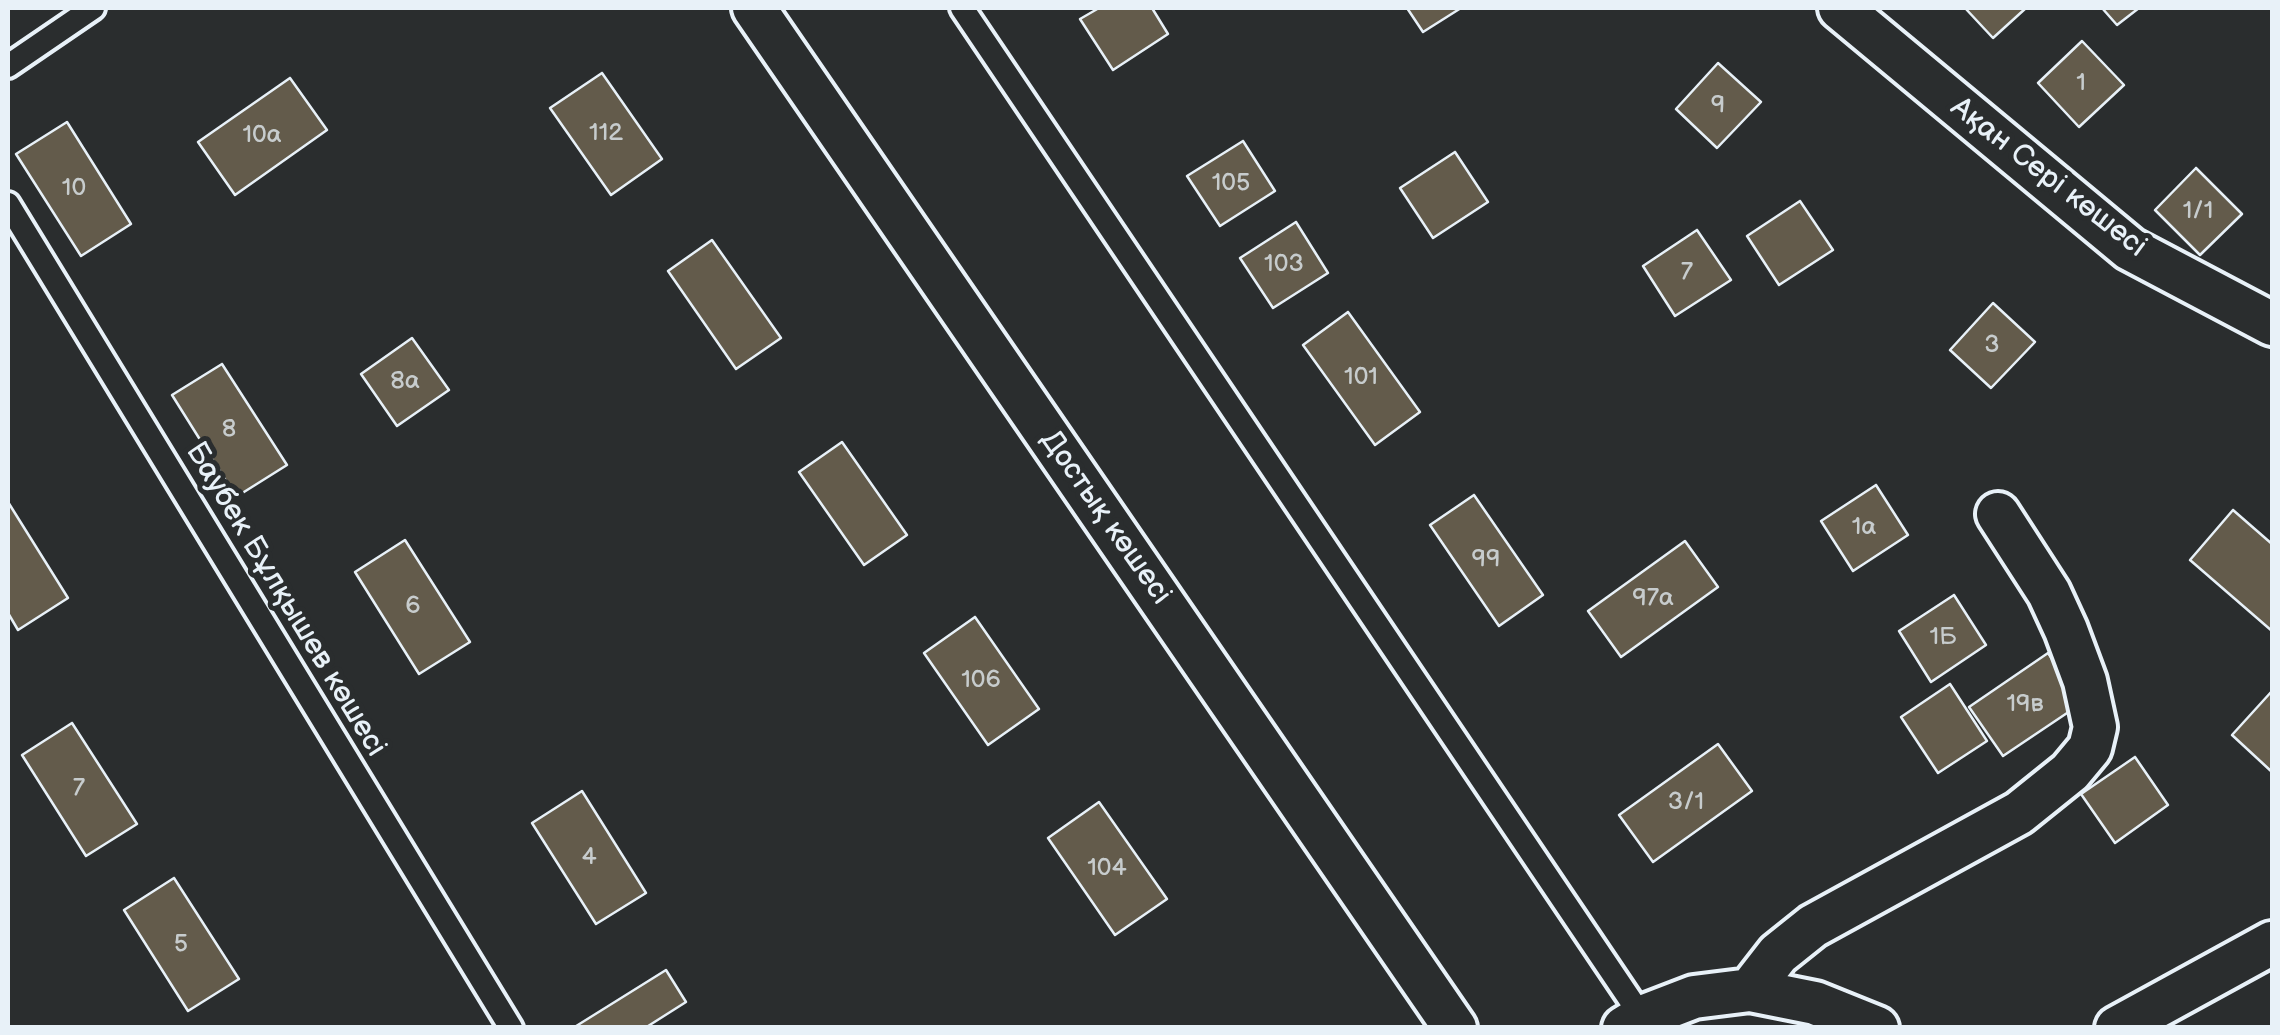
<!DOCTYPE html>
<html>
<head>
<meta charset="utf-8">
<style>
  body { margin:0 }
  #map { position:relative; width:2280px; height:1035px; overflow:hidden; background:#2a2d2e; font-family:"Balsamiq Sans",sans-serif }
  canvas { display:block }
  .frame { position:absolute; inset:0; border:10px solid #e8f1f8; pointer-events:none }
</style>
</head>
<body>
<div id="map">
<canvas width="2280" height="1035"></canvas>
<div class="frame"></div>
</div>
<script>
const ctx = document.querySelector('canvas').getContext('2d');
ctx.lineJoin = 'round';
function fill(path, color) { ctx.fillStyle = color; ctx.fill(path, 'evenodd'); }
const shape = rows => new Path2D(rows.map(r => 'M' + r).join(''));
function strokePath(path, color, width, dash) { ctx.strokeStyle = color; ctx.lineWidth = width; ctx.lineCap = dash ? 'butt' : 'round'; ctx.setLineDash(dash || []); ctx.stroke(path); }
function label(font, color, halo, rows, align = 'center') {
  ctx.font = font + ' "Balsamiq Sans",sans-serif'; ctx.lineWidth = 10; ctx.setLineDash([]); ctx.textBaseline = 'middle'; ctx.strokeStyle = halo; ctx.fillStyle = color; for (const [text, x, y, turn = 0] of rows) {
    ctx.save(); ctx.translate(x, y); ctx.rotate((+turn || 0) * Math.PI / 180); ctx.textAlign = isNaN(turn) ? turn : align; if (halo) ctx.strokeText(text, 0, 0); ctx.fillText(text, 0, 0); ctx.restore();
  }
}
const building = shape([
  [1099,8,1152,8,1168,34,1113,70,1080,19,1099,8],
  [1407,8,1461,8,1423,32,1407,8],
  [1965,8,2026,8,1993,38,1965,8],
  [2102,8,2139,8,2117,25,2102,8],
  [2082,41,2124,85,2079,127,2038,83,2082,41],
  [1718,63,1761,102,1717,148,1676,109,1718,63],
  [602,73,662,159,611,195,550,108,602,73],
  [290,78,327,130,235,195,198,142,290,78],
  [67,122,131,224,81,256,16,154,67,122],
  [1243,141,1275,191,1220,226,1187,176,1243,141],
  [1455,152,1488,202,1433,238,1400,188,1455,152],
  [2196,168,2242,214,2200,255,2155,210,2196,168],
  [1800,201,1833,250,1779,285,1747,236,1800,201],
  [1296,222,1328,273,1273,308,1240,258,1296,222],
  [1697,230,1731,280,1675,316,1643,266,1697,230],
  [712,240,781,338,736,369,668,271,712,240],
  [1993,303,2035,342,1991,388,1950,350,1993,303],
  [1348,312,1420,412,1375,445,1303,345,1348,312],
  [412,338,449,390,397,426,361,374,412,338],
  [222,364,287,465,236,497,172,395,222,364],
  [842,442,907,535,864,565,799,472,842,442],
  [1876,485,1908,535,1853,571,1821,521,1876,485],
  [1474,495,1543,595,1499,626,1430,525,1474,495],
  [8,502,68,598,18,630,8,613,8,502],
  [2233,510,2272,544,2272,631,2190,560,2233,510],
  [405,540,470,642,419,674,355,572,405,540],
  [1685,541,1718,587,1621,657,1588,611,1685,541],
  [1954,595,1986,645,1931,682,1899,631,1954,595],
  [975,617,1039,709,988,745,924,653,975,617],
  [2048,653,2082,703,2003,756,1969,707,2048,653],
  [1950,684,1987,741,1938,773,1901,717,1950,684],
  [2272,691,2272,772,2232,735,2272,691],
  [72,723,137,824,86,856,22,755,72,723],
  [1718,744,1752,791,1653,862,1619,815,1718,744],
  [2135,757,2168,805,2115,843,2081,794,2135,757],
  [582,791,646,893,596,924,532,823,582,791],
  [1099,802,1167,899,1115,935,1048,838,1099,802],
  [174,878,239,979,188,1011,124,910,174,878],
  [666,970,686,1002,645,1028,573,1028,666,970]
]);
const service = shape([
  [962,8,1642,1017],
  [8,66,93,8],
  [8,204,511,1028]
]);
const minor = shape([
  [754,8,1455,1028],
  [1840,8,2130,249,2272,324],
  [1750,990,1778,954,1813,926,2019,813,2070,772,2090,748,2095,727,2085,681,2066,630,2049,593,1998,514],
  [1624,1028,1642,1017,1694,997,1750,990,1815,1003,1877,1028],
  [2117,1028,2272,943]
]);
const numberNames = [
  ["1",2081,84],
  ["9",1718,106],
  ["112",606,134],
  ["10а",262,136],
  ["105",1231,184],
  ["10",74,189],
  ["1/1",2198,212],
  ["103",1284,265],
  ["7",1687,273],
  ["3",1992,346],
  ["101",1361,378],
  ["8а",405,382],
  ["8",229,430],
  ["1а",1864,528],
  ["99",1486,560],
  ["97а",1653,599],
  ["6",413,607],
  ["1Б",1943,638],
  ["106",981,681],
  ["19в",2025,705],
  ["7",79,789],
  ["3/1",1686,803],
  ["4",589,858],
  ["104",1107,869],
  ["5",181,945]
];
const streetNames = [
  ["Ақан Сері көшесі",2048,178,38],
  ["Достық көшесі",1105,518,55],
  ["Баубек Бұлқышев көшесі",285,600,59]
];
fill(building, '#635b4b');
strokePath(building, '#e8f1f8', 2.5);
strokePath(service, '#e8f1f8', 30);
strokePath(minor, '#e8f1f8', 50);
strokePath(service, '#2a2d2e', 22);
strokePath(minor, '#2a2d2e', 42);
label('25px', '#c7cccd', null, numberNames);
label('30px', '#e8f1f8', '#2a2d2e', streetNames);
</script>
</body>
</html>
